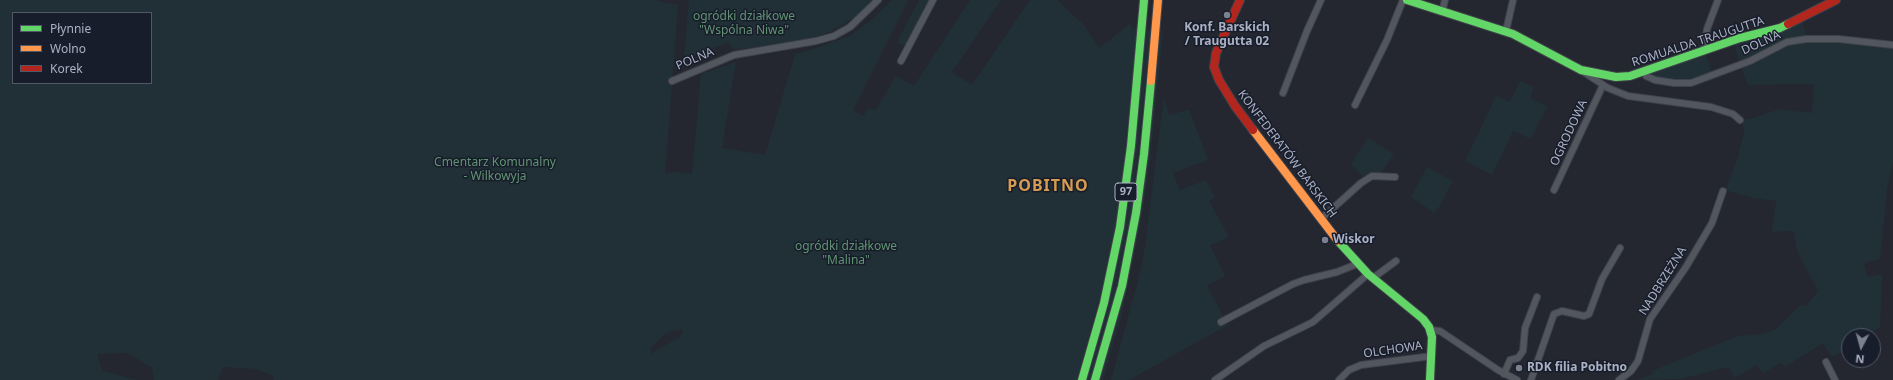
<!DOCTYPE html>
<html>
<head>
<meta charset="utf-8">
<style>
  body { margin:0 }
  #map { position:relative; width:1893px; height:380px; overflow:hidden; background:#242730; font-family:"Noto Sans",sans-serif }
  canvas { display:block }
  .legend { position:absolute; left:12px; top:12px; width:140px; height:72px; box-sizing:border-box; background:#171d2a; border:1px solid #525868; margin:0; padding:5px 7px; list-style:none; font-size:12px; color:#abb1c4 }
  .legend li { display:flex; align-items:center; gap:8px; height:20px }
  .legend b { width:20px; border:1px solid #525868 }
  .north { position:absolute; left:1841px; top:328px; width:40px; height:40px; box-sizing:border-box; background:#171d2a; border:1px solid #525868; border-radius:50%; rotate:186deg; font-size:11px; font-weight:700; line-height:16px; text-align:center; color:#abb1c4 }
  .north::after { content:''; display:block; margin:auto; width:14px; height:18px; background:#7c8190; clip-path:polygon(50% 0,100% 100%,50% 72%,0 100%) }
</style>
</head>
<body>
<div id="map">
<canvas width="1893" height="380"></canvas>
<ul class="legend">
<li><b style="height:5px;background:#63d668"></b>Płynnie</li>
<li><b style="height:5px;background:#ff974d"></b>Wolno</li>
<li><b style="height:5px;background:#b3261e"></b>Korek</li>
</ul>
<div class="north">N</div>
</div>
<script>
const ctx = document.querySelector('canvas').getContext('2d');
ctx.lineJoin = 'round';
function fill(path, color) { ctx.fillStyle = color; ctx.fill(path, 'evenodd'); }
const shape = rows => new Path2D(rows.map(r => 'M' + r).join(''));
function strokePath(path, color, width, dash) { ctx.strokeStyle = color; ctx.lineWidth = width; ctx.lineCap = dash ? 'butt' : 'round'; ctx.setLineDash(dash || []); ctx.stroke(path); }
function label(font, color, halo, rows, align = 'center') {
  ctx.font = font + ' "Noto Sans",sans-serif'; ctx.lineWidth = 3; ctx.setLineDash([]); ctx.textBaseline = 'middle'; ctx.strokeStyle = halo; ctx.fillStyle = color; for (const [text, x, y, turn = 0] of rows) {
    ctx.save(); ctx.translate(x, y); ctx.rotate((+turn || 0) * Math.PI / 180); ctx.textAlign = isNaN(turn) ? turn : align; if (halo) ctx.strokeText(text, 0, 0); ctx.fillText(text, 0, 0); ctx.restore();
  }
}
const green = shape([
  [0,0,652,0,678,5,665,174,675,172,692,174,701,74,736,62,722,148,765,155,795,54,810,50,850,36,870,21,892,0,908,0,853,110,863,116,869,108,876,110,896,76,914,86,970,0,1001,0,952,72,972,85,1030,0,1057,0,1083,24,1099,48,1131,23,1131,28,1138,29,1119,206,1104,281,1077,380,273,380,274,376,256,369,223,367,218,380,154,380,152,368,128,353,97,354,102,371,137,380,0,380],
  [13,13,151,13,151,83,13,83],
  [683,329,680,337,650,354,651,347,668,332],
  [689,0,872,0,857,16,828,33,812,38,734,50,728,42,684,60],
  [919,0,932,0,907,47,897,42],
  [1802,20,1806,37,1740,63,1734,42],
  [1147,29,1151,30,1131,214,1112,306,1090,380,1086,380,1112,289,1127,214,1132,175],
  [1160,31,1163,31,1150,162,1141,222,1121,318,1103,380,1099,380,1116,327,1128,277,1151,120],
  [1824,40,1893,47,1893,162,1887,189,1880,259,1864,263,1867,277,1882,274,1880,327,1866,336,1849,336,1849,347,1832,357,1823,343,1785,367,1780,363,1764,373,1756,365,1735,378,1728,367,1680,379,1637,380,1653,374,1652,371,1738,336,1762,334,1775,330,1799,306,1806,306,1818,291,1797,251,1794,231,1772,232,1776,201,1753,198,1725,190,1737,160,1744,133,1743,124,1738,116,1743,119,1750,119,1780,109,1812,113,1814,84,1748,85,1741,66,1788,44],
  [1705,52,1712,73,1694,81,1665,81,1647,75,1655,70],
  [1520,81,1534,87,1530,98,1547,106,1531,139,1513,131,1492,175,1465,161,1496,96,1510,102],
  [1164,96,1169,115,1189,110,1208,160,1173,173,1180,190,1206,180,1215,197,1209,201,1229,237,1210,245,1225,276,1207,286,1228,325,1129,380,1111,380,1139,277,1144,253],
  [1368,138,1394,154,1381,173,1363,176,1351,164],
  [1427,167,1453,181,1439,207,1434,213,1411,197]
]);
const street = shape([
  [1442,12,1445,0],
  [1506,31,1513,0],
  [1704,51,1707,29,1718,0],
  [901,61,933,0],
  [1582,71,1608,88,1628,96,1711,107,1733,114,1740,120],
  [1644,72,1646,76,1655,80,1674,83,1691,83,1750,61,1787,42,1806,39,1839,39,1893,45],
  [672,81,734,55,816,41,834,36,850,27,878,0],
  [1283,93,1307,31,1321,0],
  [1355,105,1387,40,1403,0],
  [1554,190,1603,85],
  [1321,219,1361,183,1372,176,1395,177],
  [1373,278,1396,261],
  [1221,322,1293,284,1304,280,1337,272,1357,264],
  [1431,330,1440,331,1498,370,1517,380],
  [1826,362,1835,380],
  [1504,374,1510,360,1518,358,1523,351,1525,328,1537,297],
  [1215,380,1264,346,1313,322,1368,274],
  [1339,380,1349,370,1361,365,1432,356],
  [1531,380,1554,314,1562,311,1584,316,1589,314,1602,279,1620,248],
  [1619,380,1631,371,1638,361,1650,319,1686,267,1712,223,1723,191]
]);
const fast = shape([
  [1407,0,1513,34,1581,70,1616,77,1630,76,1740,38,1780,28,1788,24],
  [1338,241,1368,274,1423,319,1429,327,1432,337,1430,380],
  [1082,380,1104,303,1120,227,1131,146,1144,0],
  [1095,380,1122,286,1136,213,1144,154,1151,81]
]);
const slow = shape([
  [1151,81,1158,0],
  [1253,130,1338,241]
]);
const jam = shape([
  [1240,0,1216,53,1214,67,1219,80,1235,106,1253,130],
  [1788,24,1836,0]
]);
const markers = [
  [1227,15,4,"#7c8190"],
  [1325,240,4,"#7c8190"],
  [1519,368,4,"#7c8190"]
];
const shields = [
  [1126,192,22]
];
const shieldNames = [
  ["97",1126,192]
];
const parkNames = [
  ["ogródki działkowe",744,17],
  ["\"Wspólna Niwa\"",744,31],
  ["Cmentarz Komunalny",495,163],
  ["- Wilkowyja",495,177],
  ["ogródki działkowe",846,247],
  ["\"Malina\"",846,261]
];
const poiNames = [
  ["Konf. Barskich",1227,28,"center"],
  ["/ Traugutta 02",1227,42,"center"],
  ["Wiskor",1333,240],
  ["RDK filia Pobitno",1527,368]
];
const streetNames = [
  ["ROMUALDA TRAUGUTTA",1698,42,-18],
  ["DOLNA",1761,43,-25],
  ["POLNA",695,59,-23],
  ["OGRODOWA",1569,133,-65],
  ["KONFEDERATÓW BARSKICH",1287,154,53],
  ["NADBRZEŻNA",1663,281,-58],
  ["OLCHOWA",1393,350,-8]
];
const districtNames = [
  ["POBITNO",1048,186]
];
fill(green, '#213036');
strokePath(street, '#40424a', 8);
strokePath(fast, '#40424a', 10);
strokePath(slow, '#40424a', 10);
strokePath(jam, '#40424a', 10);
strokePath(street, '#52565f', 6);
strokePath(fast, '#63d668', 8);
strokePath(slow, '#ff974d', 8);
strokePath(jam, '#b3261e', 8);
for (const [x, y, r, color] of markers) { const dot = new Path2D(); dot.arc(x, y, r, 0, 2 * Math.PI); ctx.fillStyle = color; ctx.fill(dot); strokePath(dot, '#171d2a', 1.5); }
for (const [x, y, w] of shields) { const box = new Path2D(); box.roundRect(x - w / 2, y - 9, w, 18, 3); ctx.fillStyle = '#171d2a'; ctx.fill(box); strokePath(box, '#abb1c4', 1); }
label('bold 11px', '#abb1c4', null, shieldNames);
label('12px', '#629473', '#171d2a', parkNames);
label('bold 12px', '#abb1c4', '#171d2a', poiNames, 'left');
label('12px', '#abb1c4', '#171d2a', streetNames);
ctx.letterSpacing = '1px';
label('bold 16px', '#d79b52', '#171d2a', districtNames);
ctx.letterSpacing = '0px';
</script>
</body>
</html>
